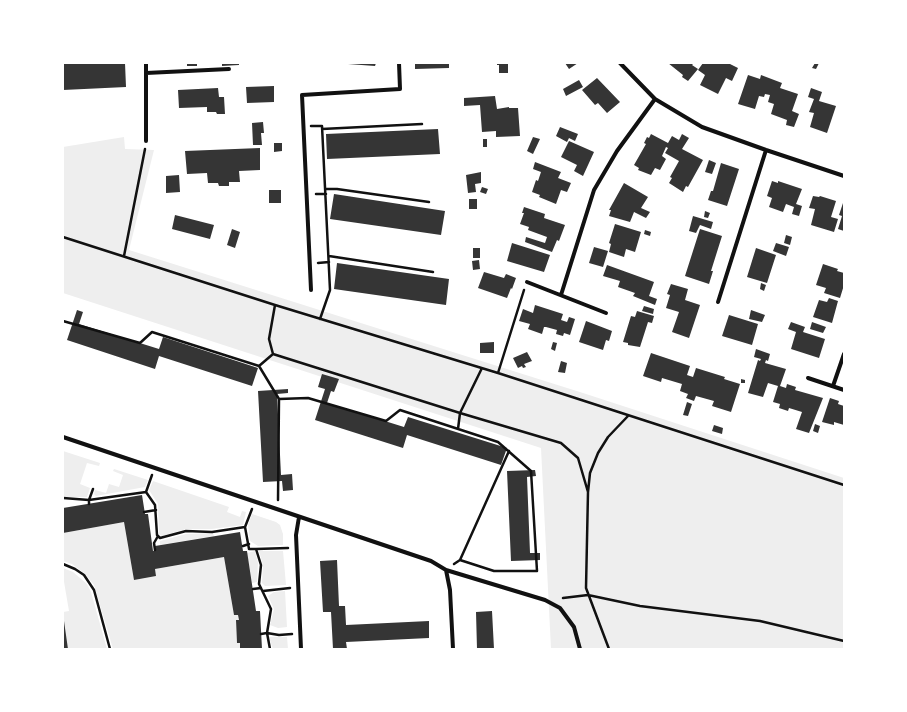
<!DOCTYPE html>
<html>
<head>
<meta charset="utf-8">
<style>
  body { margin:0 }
  #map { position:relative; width:907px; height:712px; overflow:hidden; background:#fff; font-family:"Fira Sans",sans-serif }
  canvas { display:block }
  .frame { position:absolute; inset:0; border:64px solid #fff; pointer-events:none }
</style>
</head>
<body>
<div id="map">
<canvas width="907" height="712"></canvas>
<div class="frame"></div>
</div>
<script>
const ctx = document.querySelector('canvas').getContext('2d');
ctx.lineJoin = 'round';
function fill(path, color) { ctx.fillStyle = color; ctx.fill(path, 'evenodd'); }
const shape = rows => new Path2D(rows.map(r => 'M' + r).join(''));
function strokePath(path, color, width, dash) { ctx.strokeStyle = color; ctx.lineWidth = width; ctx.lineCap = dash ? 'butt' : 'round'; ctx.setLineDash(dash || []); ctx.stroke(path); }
const green = shape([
  [124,137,125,149,154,150,129,250,583,393,844,478,844,649,551,649,541,448,63,293,63,147],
  [63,451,100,463,99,466,87,463,80,484,90,488,87,497,63,497],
  [114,469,148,480,145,487,96,496,94,494,95,490,106,493,109,484,119,487,123,475,113,471],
  [153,481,229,507,227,512,240,517,242,511,246,512,243,525,212,529,186,529,162,536,159,534,158,504,149,490],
  [252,514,276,522,280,525,283,534,283,545,258,546,250,541,248,525],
  [124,522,134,580,156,576,155,569,224,557,234,615,238,615,239,620,236,620,237,643,240,643,240,649,113,649,94,585,85,574,72,564,63,561,63,533],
  [213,533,214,536,160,545,160,541,186,534],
  [255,551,258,563,257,582,252,583,247,553],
  [259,551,283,551,286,585,265,586,262,583,263,565],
  [63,568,73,572,87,584,91,592,107,649,68,649,63,616,63,612,69,611,63,576],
  [285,591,287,627,278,628,270,625,274,609,268,596,274,592],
  [269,637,287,637,288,649,273,649]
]);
const building = shape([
  [63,63,125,63,126,87,63,90],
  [187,63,197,63,197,66,187,66],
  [222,63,239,63,239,65,222,66],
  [348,63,376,63,375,66,348,64],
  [415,63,449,63,449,68,415,69],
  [497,63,508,63,508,73,499,73,499,65,497,65],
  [565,63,578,63,569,69],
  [668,63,694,63,692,65,698,69,688,81,682,77,683,75],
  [703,63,728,63,738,68,732,81,726,78,718,94,700,85,705,75,698,70],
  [815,63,819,63,816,69,812,68],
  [748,75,760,79,761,75,782,83,780,88,798,94,792,111,799,114,794,127,786,125,787,120,771,114,774,104,768,102,770,95,765,94,764,97,759,96,755,109,738,104],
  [597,78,620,102,607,113,598,103,595,105,582,90],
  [579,80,583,87,566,96,563,89],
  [274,86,274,102,247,103,246,87],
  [218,88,219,97,224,97,225,114,217,114,216,112,207,112,207,107,179,108,178,90],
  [811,88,822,92,819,101,836,106,827,133,810,127,814,113,809,112,814,99,808,97],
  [495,96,497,109,509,107,509,108,518,108,520,136,496,137,496,131,482,132,480,105,464,106,464,98],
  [263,122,264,133,261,133,262,145,253,145,252,123],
  [560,127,578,134,575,141,569,138,567,142,556,136],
  [438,129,440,154,327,159,326,134],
  [651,134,668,143,672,136,679,140,682,134,689,138,682,149,703,160,688,187,686,186,683,192,669,183,672,178,670,177,679,161,665,153,668,148,666,147,662,156,666,159,660,170,655,168,651,175,638,170,639,168,634,165,646,144,644,143,647,137,649,138],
  [533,137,540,139,533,154,527,151],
  [483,139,487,139,487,147,483,147],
  [569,141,594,152,583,176,574,171,577,165,561,157],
  [274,143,282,143,282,151,274,152],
  [260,148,260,170,239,171,240,182,229,182,229,186,219,186,218,183,208,183,207,173,187,174,185,151],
  [709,160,716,163,712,174,705,172],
  [535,162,561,172,558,178,571,183,567,192,561,190,556,204,539,197,540,195,532,192,536,180,538,181,541,172,533,169],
  [721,163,739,169,727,206,708,200,711,191,713,191],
  [481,172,481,183,475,184,476,192,468,193,466,175],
  [179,175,180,192,166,193,166,176],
  [772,181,778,183,778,181,802,189,796,204,802,206,799,216,792,214,794,207,786,204,783,212,769,207,772,198,767,196],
  [624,183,648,197,641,208,650,212,646,218,634,212,630,222,609,216,611,210,609,210],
  [482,187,488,189,486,194,480,192],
  [269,190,281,190,281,203,269,203],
  [334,194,445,211,441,235,330,219],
  [813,196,819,197,820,196,836,201,831,217,838,219,834,232,811,225,815,209,809,208],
  [469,199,477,199,477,209,469,209],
  [843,203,844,204,844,231,838,229,842,216,839,215],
  [524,207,545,214,544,218,565,225,559,241,557,240,552,252,525,242,526,237,545,243,547,237,528,230,529,227,520,224,524,213,522,213],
  [705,211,710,213,708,218,704,217],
  [175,215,214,225,210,239,172,229],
  [693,216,713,222,711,229,700,225,696,233,689,231],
  [615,224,641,232,635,252,626,249,624,257,609,252,611,244,609,243],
  [232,229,240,232,235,248,227,245],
  [700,229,722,236,711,271,713,271,709,284,685,276],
  [645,230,651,232,650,236,644,234],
  [786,235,792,237,790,245,784,243],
  [512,243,550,255,544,272,507,261],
  [776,243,789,247,786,256,773,251],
  [594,247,608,251,603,267,589,263],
  [473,248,480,248,480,258,473,258],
  [756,248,776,255,767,283,747,277],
  [479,260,480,269,473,270,472,261],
  [337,263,449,279,446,305,334,289],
  [823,264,838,269,837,271,844,273,844,285,840,298,824,293,826,288,816,285],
  [607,265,654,282,649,296,657,299,655,305,633,296,635,293,618,287,620,281,603,276],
  [484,272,504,278,506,274,516,278,512,289,511,288,507,298,478,288],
  [761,283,766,285,764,291,760,289],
  [671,284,688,289,685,300,700,305,689,338,672,332,679,312,666,308,670,295,667,294],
  [829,298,838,301,832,323,813,317,819,300,827,302],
  [535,305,563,314,561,320,567,322,569,317,575,319,570,335,564,333,563,336,556,334,557,330,546,327,544,327,542,334,528,329,530,324,519,321,523,309,533,313],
  [644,306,654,309,653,314,642,311],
  [77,310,83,312,79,324,159,349,163,337,258,368,252,386,159,356,155,369,67,340],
  [751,310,765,315,762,322,749,319],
  [637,311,654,316,652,323,648,322,640,347,628,345,628,343,623,342,631,316,635,317],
  [729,315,758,324,752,345,722,336],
  [586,321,612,331,609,341,606,340,603,350,579,342],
  [791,322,805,327,803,332,825,339,819,358,791,349,796,332,788,329],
  [812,322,826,327,823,333,810,329],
  [494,342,494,353,480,353,480,343],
  [553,342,557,343,555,351,551,349],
  [756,349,770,354,768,361,766,360,765,363,786,369,780,386,786,388,787,384,796,387,795,390,823,398,809,433,796,429,802,412,789,408,788,411,779,408,780,404,773,402,778,386,768,383,763,397,748,393,758,360,760,361,761,359,754,357],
  [527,352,532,361,524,364,526,367,523,368,522,366,518,368,513,358],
  [651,353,690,366,687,375,693,377,696,368,725,377,724,379,740,384,731,412,712,406,714,401,696,396,694,401,686,398,688,394,680,391,682,384,662,378,661,382,643,376],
  [561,361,567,363,565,373,558,372],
  [322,374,339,379,334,392,331,391,327,403,404,427,408,417,507,448,501,465,407,435,403,448,315,420,325,389,318,387],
  [741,379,745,380,745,383,741,383],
  [288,389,288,393,277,394,281,475,292,474,293,490,283,491,282,481,263,482,258,391],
  [830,398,839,401,838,404,844,406,844,425,834,422,834,425,822,422],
  [687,402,692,404,688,416,683,415],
  [815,424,820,426,818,433,813,431],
  [714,425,723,428,722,434,712,431],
  [535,470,536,476,527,477,530,553,540,553,540,560,511,561,507,471],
  [142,495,145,514,148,514,153,551,156,550,155,546,240,532,243,551,247,551,256,611,260,611,262,649,240,649,240,643,237,643,236,620,239,620,238,615,234,615,224,557,155,569,156,576,134,580,124,522,63,533,63,508],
  [337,560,339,606,345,606,346,625,429,621,429,638,346,642,347,649,333,649,331,612,323,612,320,561],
  [492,611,494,649,477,649,476,612],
  [63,621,64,621,68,649,63,649]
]);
const path = shape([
  [311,126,322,126,330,290,320,319],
  [322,129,422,124],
  [325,189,337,189,429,202],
  [316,194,326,194],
  [63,237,275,305,498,373,844,485],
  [124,256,145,149],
  [329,256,433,272],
  [318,263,329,262],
  [63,321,140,343,152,332,259,366,279,399,308,398,386,421,400,410,498,442,531,471,537,571,494,571,460,560],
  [273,354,269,339,275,305],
  [259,366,273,354,460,413,561,443,578,458,588,492],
  [498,373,524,290],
  [458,429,460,413,482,368],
  [146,492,152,475],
  [63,498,89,500,146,492,155,505,157,535,160,538,186,531,212,532,245,527,249,549,256,549,261,565,259,584,271,609,267,633,270,649],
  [278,500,279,399],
  [89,504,89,500,93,489],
  [144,512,156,510],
  [245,527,252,509],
  [243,546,249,544],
  [256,549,288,548],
  [155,550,154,543,158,536],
  [63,564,75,569,84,575,94,590,110,649],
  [454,564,460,560,509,451],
  [253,589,261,588],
  [263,591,290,588],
  [563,598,588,595,640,606,760,621,844,641],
  [261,634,267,633,279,635,292,634],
  [609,649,586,588,588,492,590,473,598,453,608,437,628,416]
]);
const minor = shape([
  [146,63,146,141],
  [620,63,655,99,702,127,766,150,844,176],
  [146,73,229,69],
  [527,282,606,313],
  [311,290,302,95,400,89,399,63],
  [561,295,594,190,617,151,655,99],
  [718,302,766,150],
  [808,378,844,390],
  [833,386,844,354],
  [63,437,431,561,446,570,545,600,560,608,574,627,580,649],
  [299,517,296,535,301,649],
  [446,570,450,590,453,649]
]);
fill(green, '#eee');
fill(building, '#353535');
strokePath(path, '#111', 2.5);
strokePath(minor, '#111', 4);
</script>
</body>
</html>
